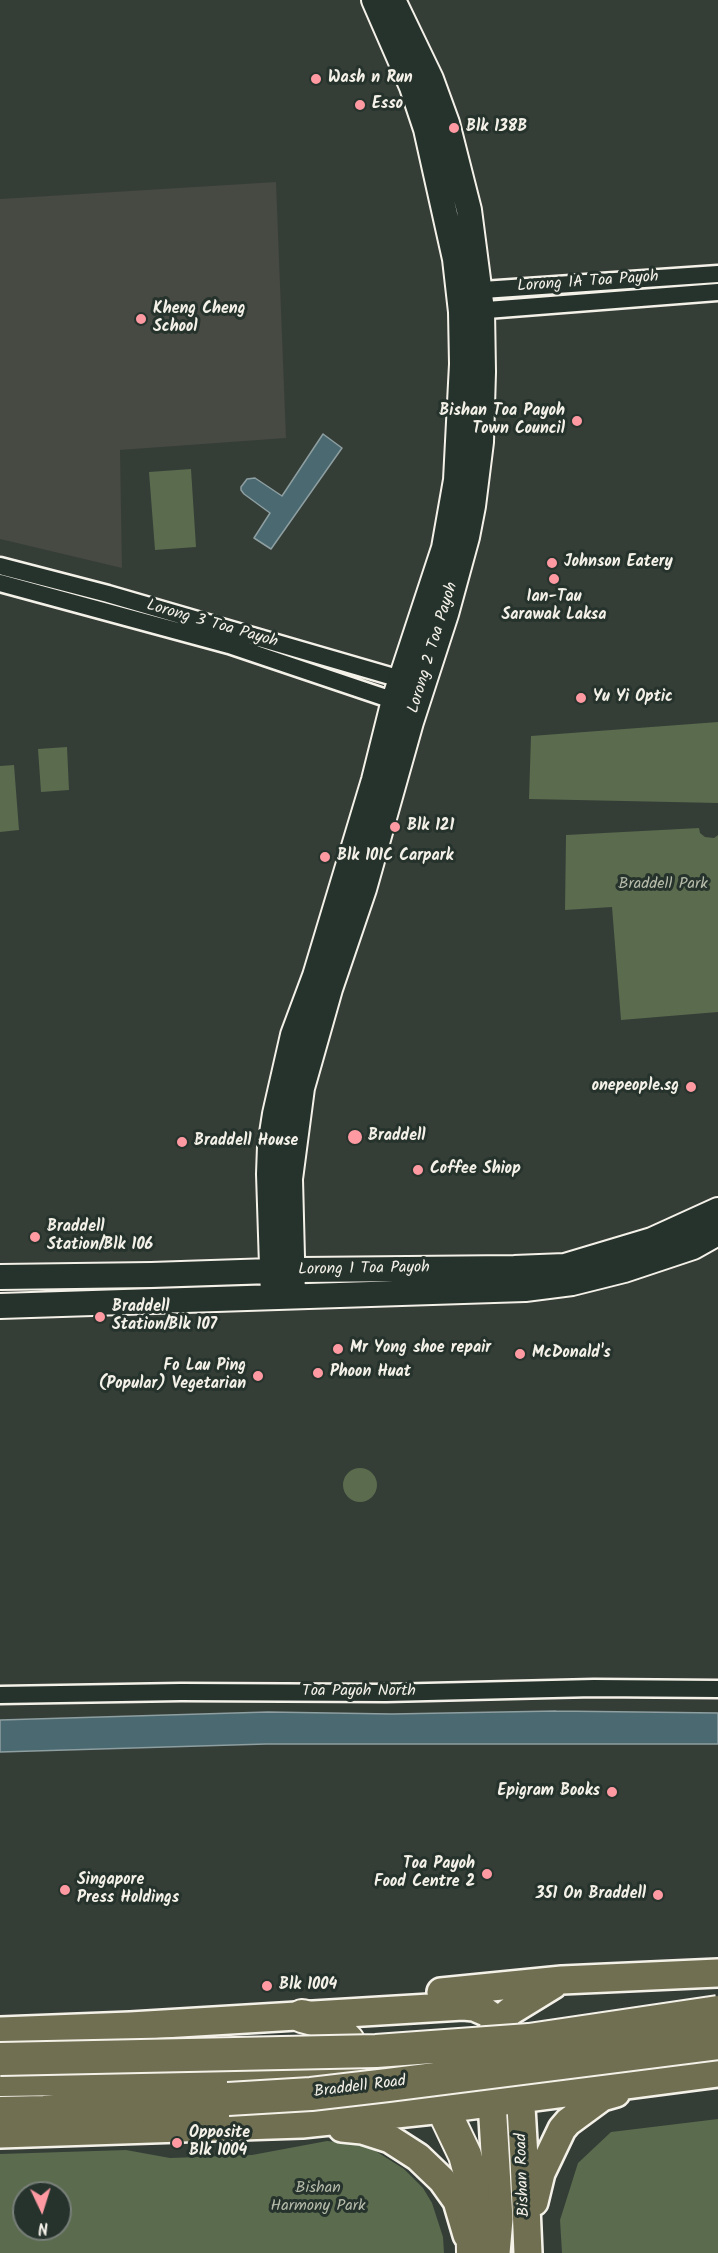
<!DOCTYPE html>
<html>
<head>
<meta charset="utf-8">
<style>
  body { margin:0 }
  #map { position:relative; width:718px; height:2253px; overflow:hidden; background:#353d37; font-family:Kalam,sans-serif }
  canvas { display:block }
  .north { position:absolute; left:12px; top:2181px; width:60px; height:60px; box-sizing:border-box; background:#26332d; border:2px solid #787f78; border-radius:50%; rotate:176deg; font-size:16px; font-weight:700; line-height:24px; text-align:center; color:#f4f1e8 }
  .north::after { content:''; display:block; margin:auto; width:21px; height:27px; background:#ff9aa2; clip-path:polygon(50% 0,100% 100%,50% 72%,0 100%) }
</style>
</head>
<body>
<div id="map">
<canvas width="718" height="2253"></canvas>
<div class="north">N</div>
</div>
<script>
const ctx = document.querySelector('canvas').getContext('2d');
ctx.lineJoin = 'round';
function fill(path, color) { ctx.fillStyle = color; ctx.fill(path, 'evenodd'); }
const shape = rows => new Path2D(rows.map(r => 'M' + r).join(''));
function strokePath(path, color, width, dash) { ctx.strokeStyle = color; ctx.lineWidth = width; ctx.lineCap = dash ? 'butt' : 'round'; ctx.setLineDash(dash || []); ctx.stroke(path); }
function label(font, color, halo, rows, align = 'center') {
  ctx.font = font + ' Kalam,sans-serif'; ctx.lineWidth = 6; ctx.setLineDash([]); ctx.textBaseline = 'middle'; ctx.strokeStyle = halo; ctx.fillStyle = color; for (const [text, x, y, turn = 0] of rows) {
    ctx.save(); ctx.translate(x, y); ctx.rotate((+turn || 0) * Math.PI / 180); ctx.textAlign = isNaN(turn) ? turn : align; if (halo) ctx.strokeText(text, 0, 0); ctx.fillText(text, 0, 0); ctx.restore();
  }
}
const built = shape([
  [276,182,286,438,120,450,122,568,0,539,0,199]
]);
const green = shape([
  [191,469,196,547,155,550,149,472],
  [718,722,718,803,529,799,531,736],
  [67,747,69,790,41,792,38,749],
  [14,765,19,830,0,832,0,766],
  [699,828,700,833,705,837,714,838,718,835,718,1012,621,1020,612,907,565,910,566,835],
  '343 1485a17 17 0 1 1 34 0a17 17 0 1 1-34 0Z',
  [718,2119,718,2253,562,2253,560,2220,578,2163,611,2132],
  [327,2141,357,2144,374,2150,404,2169,423,2188,432,2203,443,2237,444,2253,0,2253,0,2154,126,2150,170,2158,252,2155],
  [24,2193,60,2193,60,2229,24,2229]
]);
const water = shape([
  [323,434,342,448,271,549,254,538,270,513,244,494,241,490,241,487,247,479,255,478,282,496,323,434],
  [556,1711,718,1713,718,1744,266,1744,0,1752,0,1720,268,1712,392,1714,556,1711]
]);
const street = shape([
  [468,291,718,274],
  [474,311,718,292],
  [0,566,108,594,411,682],
  [0,583,229,645,404,704],
  [0,1695,181,1692,386,1693,594,1688,718,1689]
]);
const secondary = shape([
  [0,1277,151,1275,301,1270,514,1268,565,1266,652,1240,718,1210],
  [273,1296,269,1174,270,1146,275,1114,293,1035,315,976,374,780,394,700,444,548,456,480,462,364,461,312,455,259,426,129,412,87,374,0],
  [293,1296,290,1179,302,1088,330,989,364,889,411,722,446,614,467,537,473,506,481,442,483,372,482,310,469,210,447,123,431,79,393,0],
  [0,1306,525,1289,572,1283,624,1270,693,1247,718,1233]
]);
const primary = shape([
  [441,1992,562,1980,718,1973],
  [0,2031,130,2026,463,2006,474,2007,486,2012,499,2021,510,2034,518,2056,524,2158,528,2253],
  [490,2035,499,2021,509,2012,553,1985],
  [491,2085,499,2219,496,2253],
  [342,2128,362,2130,390,2139,418,2157,442,2180,457,2201,467,2235],
  [0,2134,302,2124,443,2109,718,2073],
  [534,2202,541,2173,562,2129,568,2122,602,2097,616,2093]
]);
const highway = shape([
  [302,2016,332,2024,348,2041,347,2057,341,2067],
  [0,2080,135,2078,341,2067,387,2069,414,2078,443,2109,465,2155,472,2181,473,2253],
  [0,2113,44,2112,228,2099]
]);
const highwayBridge = shape([
  [0,2059,376,2051,529,2040,718,2012],
  [228,2099,311,2094,388,2085,718,2043]
]);
const markers = [
  [316,79,6,"#ff9aa2"],
  [360,105,6,"#ff9aa2"],
  [454,128,6,"#ff9aa2"],
  [141,319,6,"#ff9aa2"],
  [577,421,6,"#ff9aa2"],
  [552,563,6,"#ff9aa2"],
  [554,579,6,"#ff9aa2"],
  [581,698,6,"#ff9aa2"],
  [395,827,6,"#ff9aa2"],
  [325,857,6,"#ff9aa2"],
  [691,1087,6,"#ff9aa2"],
  [355,1137,8,"#ff9aa2"],
  [182,1142,6,"#ff9aa2"],
  [418,1170,6,"#ff9aa2"],
  [35,1237,6,"#ff9aa2"],
  [100,1317,6,"#ff9aa2"],
  [338,1349,6,"#ff9aa2"],
  [520,1354,6,"#ff9aa2"],
  [318,1373,6,"#ff9aa2"],
  [258,1376,6,"#ff9aa2"],
  [612,1792,6,"#ff9aa2"],
  [487,1874,6,"#ff9aa2"],
  [65,1890,6,"#ff9aa2"],
  [658,1895,6,"#ff9aa2"],
  [267,1986,6,"#ff9aa2"],
  [177,2143,6,"#ff9aa2"]
];
const poiNames = [
  ["Wash n Run",328,79],
  ["Esso",372,105],
  ["Blk 138B",466,128],
  ["Kheng Cheng",153,310],
  ["School",153,328],
  ["Bishan Toa Payoh",565,412,"right"],
  ["Town Council",565,430,"right"],
  ["Johnson Eatery",564,563],
  ["Ian-Tau",554,598,"center"],
  ["Sarawak Laksa",554,616,"center"],
  ["Yu Yi Optic",593,698],
  ["Blk 121",407,827],
  ["Blk 101C Carpark",337,857],
  ["onepeople.sg",679,1087,"right"],
  ["Braddell",368,1137],
  ["Braddell House",194,1142],
  ["Coffee Shiop",430,1170],
  ["Braddell",47,1228],
  ["Station/Blk 106",47,1246],
  ["Braddell",112,1308],
  ["Station/Blk 107",112,1326],
  ["Mr Yong shoe repair",350,1349],
  ["McDonald's",532,1354],
  ["Fo Lau Ping",246,1367,"right"],
  ["(Popular) Vegetarian",246,1385,"right"],
  ["Phoon Huat",330,1373],
  ["Epigram Books",600,1792,"right"],
  ["Toa Payoh",475,1865,"right"],
  ["Food Centre 2",475,1883,"right"],
  ["Singapore",77,1881],
  ["Press Holdings",77,1899],
  ["351 On Braddell",646,1895,"right"],
  ["Blk 1004",279,1986],
  ["Opposite",189,2134],
  ["Blk 1004",189,2152]
];
const streetNames = [
  ["Lorong 1A Toa Payoh",588,283,-4],
  ["Lorong 3 Toa Payoh",212,625,16],
  ["Lorong 2 Toa Payoh",434,648,-73],
  ["Lorong 1 Toa Payoh",364,1270,-1],
  ["Toa Payoh North",359,1692],
  ["Braddell Road",360,2088,-7],
  ["Bishan Road",524,2175,-92]
];
const parkNames = [
  ["Braddell Park",663,885],
  ["Bishan",318,2189],
  ["Harmony Park",318,2207]
];
fill(built, '#474943');
fill(green, '#5a6b4e');
fill(water, '#4a6971');
strokePath(water, '#8e9fa1', 1.5);
strokePath(street, '#f4f1e8', 21);
strokePath(secondary, '#f4f1e8', 28);
strokePath(primary, '#f4f1e8', 32);
strokePath(highway, '#f4f1e8', 36);
strokePath(street, '#26332d', 16);
strokePath(secondary, '#26332d', 24);
strokePath(primary, '#706f52', 27);
strokePath(highway, '#706f52', 32);
strokePath(highwayBridge, '#f4f1e8', 36, []);
strokePath(highwayBridge, '#706f52', 32);
for (const [x, y, r, color] of markers) { const dot = new Path2D(); dot.arc(x, y, r, 0, 2 * Math.PI); ctx.fillStyle = color; ctx.fill(dot); strokePath(dot, '#26332d', 2); }
label('bold 16px', '#f4f1e8', '#26332d', poiNames, 'left');
label('16px', '#f4f1e8', '#26332d', streetNames);
label('16px', '#b6bbaa', '#26332d', parkNames);
</script>
</body>
</html>
